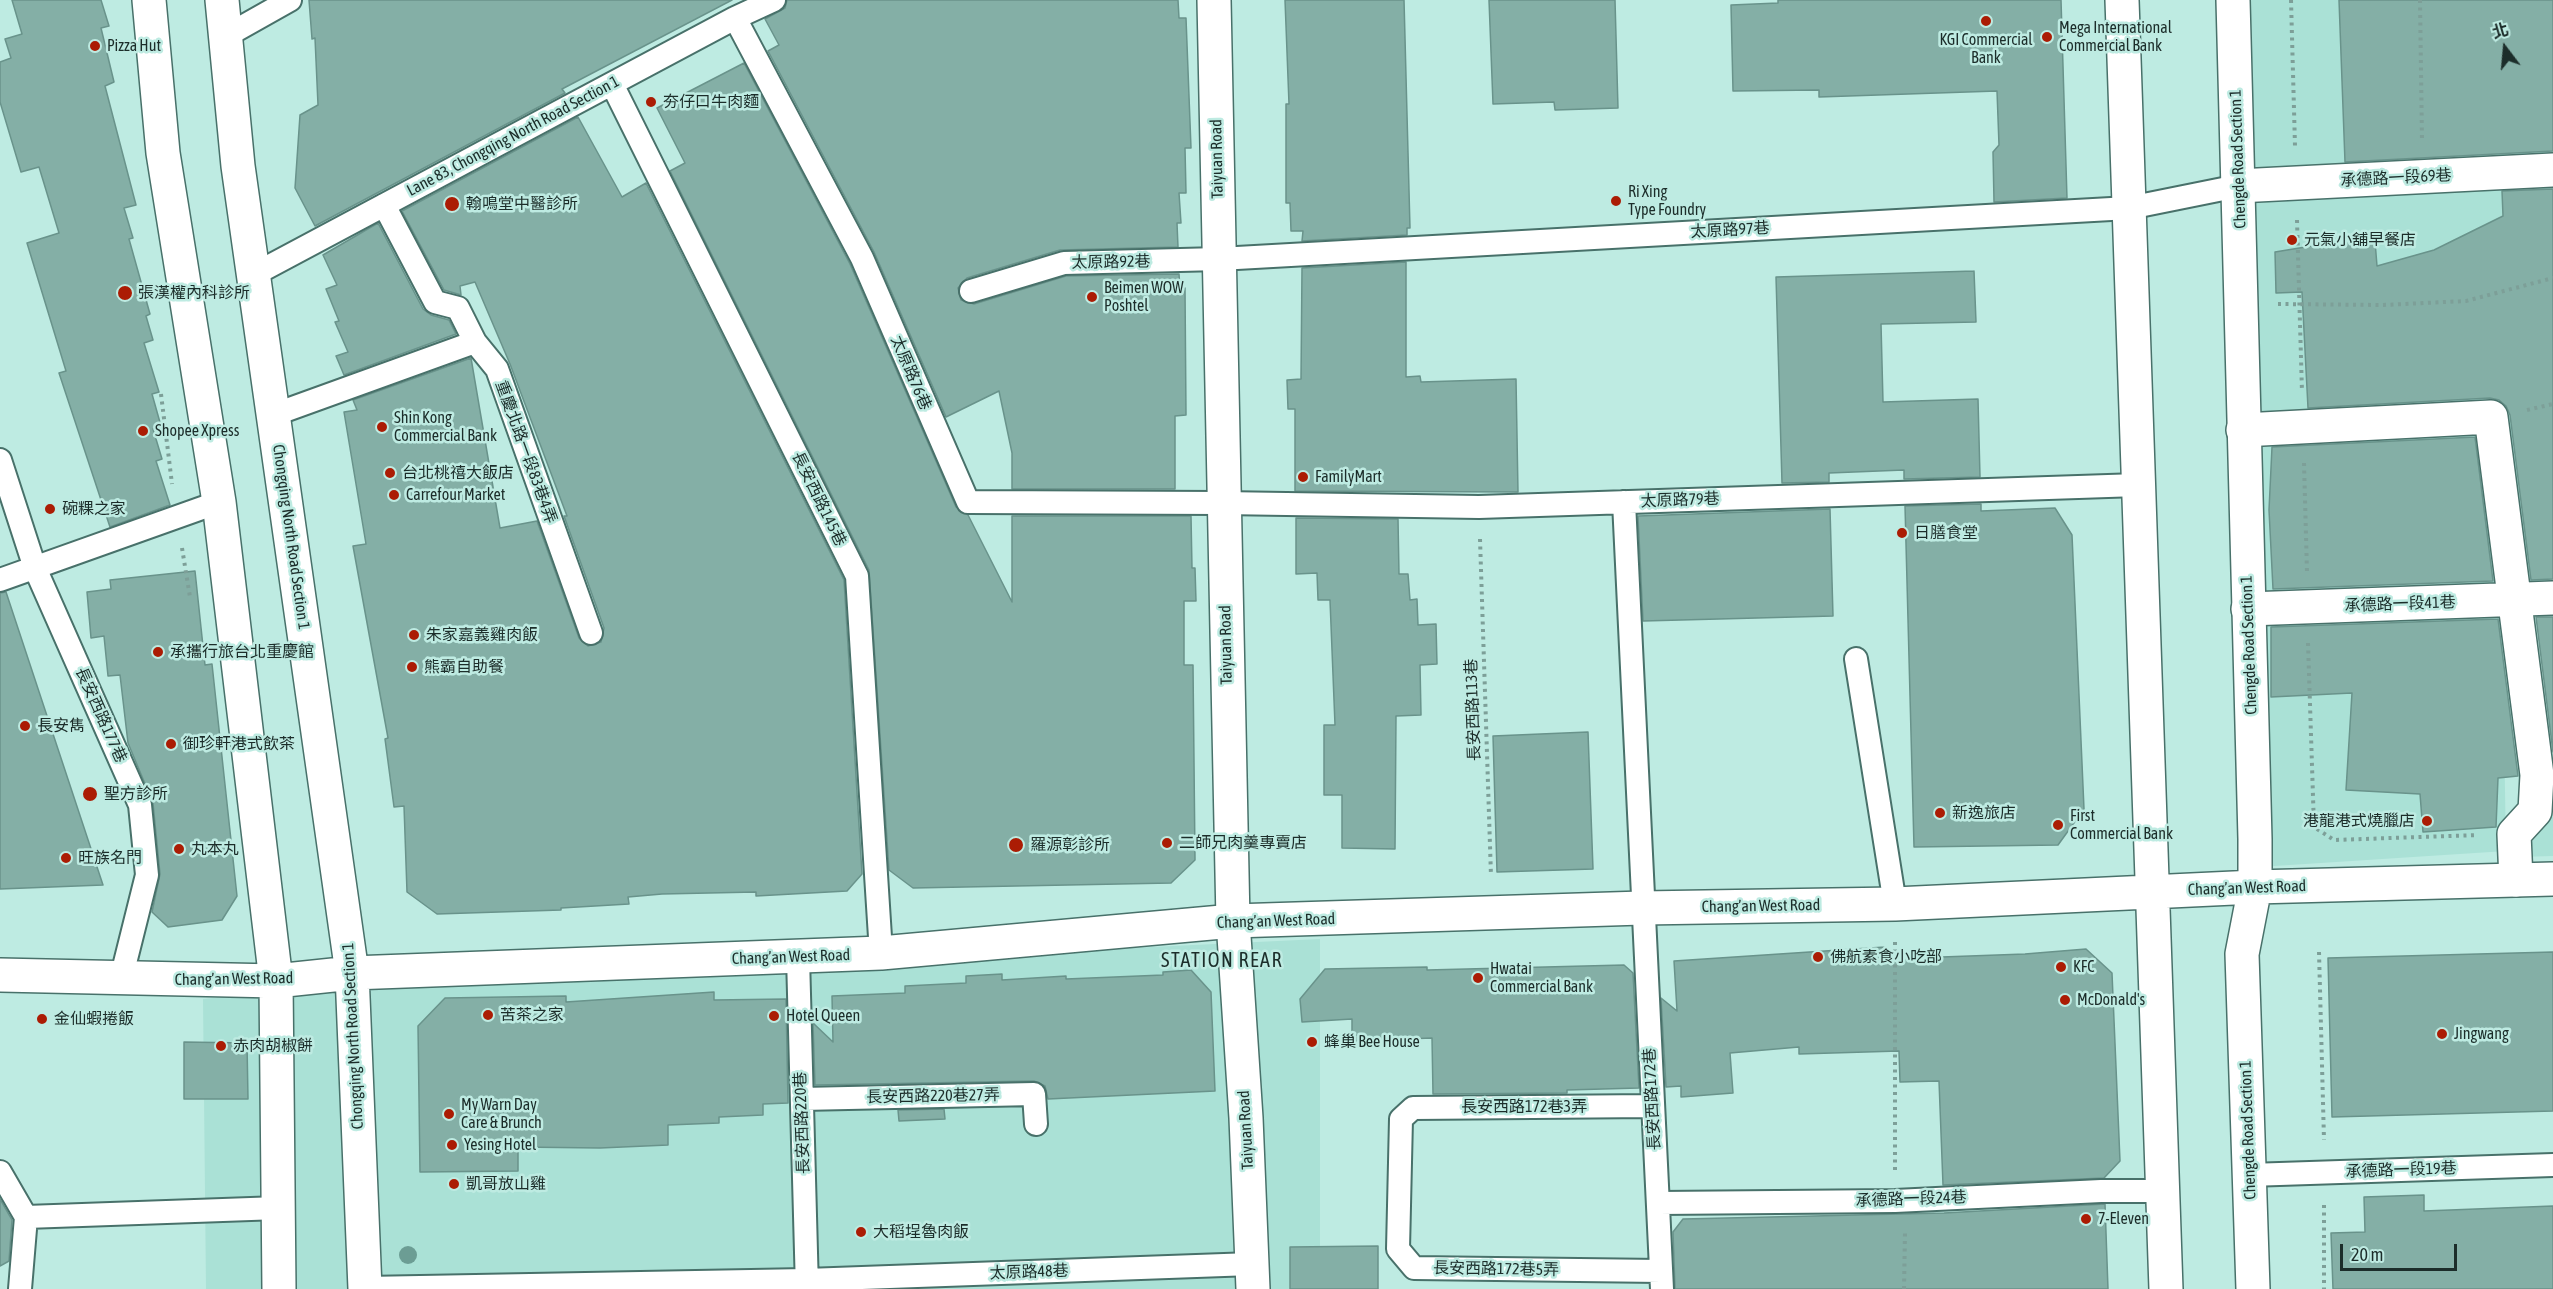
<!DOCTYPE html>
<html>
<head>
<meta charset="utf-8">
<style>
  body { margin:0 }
  #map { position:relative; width:2553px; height:1289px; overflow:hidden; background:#beebe2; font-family:"Asap Condensed","Noto Sans TC",sans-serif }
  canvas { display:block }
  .north { position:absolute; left:2475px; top:18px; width:60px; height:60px; -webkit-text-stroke:4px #beebe2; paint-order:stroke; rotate:344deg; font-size:16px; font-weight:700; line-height:24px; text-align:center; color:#1c2d2a }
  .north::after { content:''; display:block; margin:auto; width:21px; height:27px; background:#1c2d2a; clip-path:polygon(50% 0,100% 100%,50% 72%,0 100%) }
  .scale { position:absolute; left:2340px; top:1244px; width:117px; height:27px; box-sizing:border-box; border:3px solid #1c2d2a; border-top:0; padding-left:8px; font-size:18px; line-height:21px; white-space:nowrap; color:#1c2d2a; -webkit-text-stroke:4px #beebe2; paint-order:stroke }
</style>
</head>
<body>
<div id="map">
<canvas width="2553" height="1289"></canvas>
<div class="north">北</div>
<div class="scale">20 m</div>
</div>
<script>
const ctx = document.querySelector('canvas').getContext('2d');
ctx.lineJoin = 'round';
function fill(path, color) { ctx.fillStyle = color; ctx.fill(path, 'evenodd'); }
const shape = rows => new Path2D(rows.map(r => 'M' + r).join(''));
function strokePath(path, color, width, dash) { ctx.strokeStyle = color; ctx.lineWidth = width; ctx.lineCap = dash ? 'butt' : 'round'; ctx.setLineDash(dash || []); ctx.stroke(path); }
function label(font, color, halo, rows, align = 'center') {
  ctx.font = font + ' "Asap Condensed","Noto Sans TC",sans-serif'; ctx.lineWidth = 5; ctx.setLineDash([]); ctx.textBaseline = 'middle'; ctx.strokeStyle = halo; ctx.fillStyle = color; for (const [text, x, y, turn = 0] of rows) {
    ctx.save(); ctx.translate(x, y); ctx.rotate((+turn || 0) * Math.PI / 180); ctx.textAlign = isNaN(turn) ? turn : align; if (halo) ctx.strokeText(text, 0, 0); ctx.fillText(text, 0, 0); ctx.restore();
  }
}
const built = shape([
  [2230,0,2553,0,2553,162,2235,178],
  [2553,177,2553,589,2520,590,2504,426,2479,385,2486,429,2500,585,2249,594,2235,195],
  [2502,609,2506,851,2259,867,2250,611],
  [2553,747,2553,856,2520,857,2551,818],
  [1320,939,1320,1289,206,1289,203,999,331,986]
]);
const building = shape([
  [12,0,101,0,109,26,101,28,114,82,105,86,136,205,124,208,133,238,129,239,150,314,146,316,153,340,144,343,159,392,152,394,161,426,153,429,162,459,156,461,170,505,110,527,59,373,66,371,27,243,59,233,39,167,21,172,0,102,0,62,11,58,5,39,22,34,12,0],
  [309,0,732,0,562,89,565,93,315,226,295,188,300,115,318,105,315,38,312,39,309,0],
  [787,0,1178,0,1179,18,1186,18,1191,148,1185,148,1186,193,1179,193,1181,223,1177,223,1178,247,1060,250,967,278,958,288,961,300,974,304,1066,276,1179,274,1180,288,1185,288,1186,415,1175,416,1175,489,1012,489,1012,453,999,391,946,417,874,252,768,51,779,45,765,19,785,8,787,0],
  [1285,0,1404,0,1410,228,1407,228,1407,235,1302,241,1303,231,1291,231,1290,203,1286,203,1286,104,1289,104,1285,0],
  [1489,0,1615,0,1618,108,1555,110,1554,102,1493,104,1489,0],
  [1778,0,2061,0,2067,198,1994,202,1993,152,1999,145,1997,91,1819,97,1819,90,1733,91,1731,5,1778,3,1778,0],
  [2339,0,2553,0,2553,151,2345,162,2339,0],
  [744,63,850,264,956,507,968,515,1012,602,1012,516,1191,516,1192,568,1195,568,1196,601,1184,601,1184,665,1193,665,1195,860,1171,883,913,888,889,870,869,570,670,171,685,163,657,108,744,63],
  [578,117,622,197,646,183,844,580,862,874,847,891,756,896,756,892,662,894,628,897,629,904,561,908,561,910,437,914,407,892,404,806,394,807,385,739,388,738,353,546,366,544,344,412,357,410,353,400,471,358,500,528,537,521,579,638,588,646,601,642,604,628,564,516,567,516,510,364,475,282,460,286,461,295,444,290,402,211,578,117],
  [2553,189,2553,579,2531,580,2510,415,2506,406,2499,400,2490,398,2308,408,2302,292,2276,293,2275,252,2348,240,2375,241,2377,266,2434,250,2503,216,2502,191,2553,189],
  [378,223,423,309,431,315,449,320,456,334,344,375,336,356,348,352,335,322,339,321,326,289,337,285,323,255,378,223],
  [1406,262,1406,377,1420,376,1421,382,1516,379,1518,492,1295,491,1295,409,1288,409,1287,380,1301,379,1302,268,1406,262],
  [1974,271,1976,322,1881,324,1883,402,1978,399,1980,477,1904,479,1904,470,1829,473,1829,482,1782,483,1776,277,1974,271],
  [2475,437,2493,581,2273,589,2269,510,2272,447,2475,437],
  [1981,504,1981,511,2055,508,2072,535,2084,809,2058,845,1914,847,1905,506,1981,504],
  [1830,509,1833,616,1643,621,1638,516,1830,509],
  [1296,518,1398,519,1399,574,1408,574,1410,600,1417,599,1418,625,1436,624,1437,664,1420,665,1421,715,1396,716,1395,849,1342,848,1342,795,1324,795,1324,725,1335,725,1330,600,1318,600,1317,573,1296,574,1296,518],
  [195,571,205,665,212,664,237,896,222,920,168,927,152,912,160,874,153,803,128,743,120,675,108,676,104,636,91,638,87,592,111,589,110,580,195,571],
  [6,592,103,885,0,889,0,593,6,592],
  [2536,617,2553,617,2553,752,2536,617],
  [2498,619,2518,776,2498,778,2496,827,2423,832,2420,794,2346,790,2352,693,2271,697,2271,627,2498,619],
  [1588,732,1593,869,1497,872,1493,736,1588,732],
  [1885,947,1886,959,2025,954,2086,949,2112,973,2120,1161,2104,1178,1943,1185,1939,1081,1900,1082,1899,1051,1799,1054,1799,1047,1730,1053,1733,1093,1681,1097,1681,1086,1666,1087,1661,998,1677,1011,1674,961,1885,947],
  [2553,952,2553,1111,2332,1117,2328,958,2553,952],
  [1624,965,1633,973,1639,1088,1567,1090,1567,1093,1433,1094,1432,1038,1352,1041,1352,1019,1302,1022,1300,999,1325,969,1427,967,1427,970,1624,965],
  [1191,970,1211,992,1215,1091,1048,1099,1045,1086,1034,1081,815,1085,813,1023,833,1042,832,996,905,993,905,986,966,983,966,976,1002,974,1002,980,1066,976,1066,979,1163,975,1163,972,1191,970],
  [714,992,714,1000,786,999,788,1103,763,1104,763,1115,719,1117,719,1123,668,1125,668,1145,600,1148,518,1147,518,1171,420,1172,418,1026,445,998,566,996,566,1002,714,992],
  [184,1042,247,1043,248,1099,184,1099,184,1042],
  [944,1109,945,1119,899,1121,898,1110,944,1109],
  [2424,1195,2424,1211,2553,1206,2553,1289,2333,1289,2331,1233,2365,1232,2364,1197,2424,1195],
  [0,1199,12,1220,9,1261,0,1266,0,1199],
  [2105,1204,2108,1289,1675,1289,1673,1232,1683,1219,1944,1213,2105,1204],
  [1378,1246,1378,1289,1290,1289,1290,1247,1378,1246]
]);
const path = shape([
  [2291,0,2295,146],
  [2420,0,2422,140],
  [2297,220,2302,392],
  [2278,304,2383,305,2466,301,2553,278],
  [161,394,172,484],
  [2527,410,2553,404],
  [2304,463,2307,572],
  [1480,539,1491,876],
  [182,548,190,597],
  [2308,643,2314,827,2334,840,2478,835],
  [2319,952,2324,1140],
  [1895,1170,1895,940],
  [2324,1205,2324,1289],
  [1904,1289,1905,1233]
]);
const lane = shape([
  [735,18,862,258,968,502,1222,503,1479,507,2138,485],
  [226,36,290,0],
  [612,84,857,576,881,953],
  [384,205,435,302,458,308,475,342],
  [253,275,735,18,774,0],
  [971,291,1064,263,1219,259,2129,208,2238,186],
  [273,415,475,342,497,369,591,633],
  [0,460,35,568,140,805,147,875,121,979],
  [1624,502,1662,1289],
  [0,580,219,502],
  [1856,659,1895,904],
  [798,957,807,1289],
  [802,1099,1034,1094,1036,1124],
  [1652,1106,1413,1108,1401,1119,1398,1249,1414,1268,1661,1271],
  [0,1172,26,1217,20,1289],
  [2249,1175,2553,1165],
  [1659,1203,1895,1201,2101,1191,2164,1191],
  [26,1217,279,1208],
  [365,1288,806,1280,1252,1264]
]);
const street = shape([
  [1214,0,1233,921,1246,1118,1253,1289],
  [2238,186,2553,170],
  [2243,430,2491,417,2537,775,2535,811,2514,834,2516,880],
  [2248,609,2553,598]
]);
const secondary = shape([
  [149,0,163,153,219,502,276,981,279,1289],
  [222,0,238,166,352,973,365,1289],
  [2122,0,2166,1289],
  [2233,0,2255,839,2255,887,2242,954,2253,1289],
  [0,975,276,981,352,973,881,953,1233,921,1642,908,1895,904,2255,887,2553,879]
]);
const trees = [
  [408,1255]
];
const markers = [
  [1986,21,6,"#ab1c04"],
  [2047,37,6,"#ab1c04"],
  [95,46,6,"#ab1c04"],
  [651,102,6,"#ab1c04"],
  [1616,201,6,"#ab1c04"],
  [452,204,8,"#ab1c04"],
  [2292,240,6,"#ab1c04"],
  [125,293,8,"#ab1c04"],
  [1092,297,6,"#ab1c04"],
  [382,427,6,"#ab1c04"],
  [143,431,6,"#ab1c04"],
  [390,473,6,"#ab1c04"],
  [1303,477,6,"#ab1c04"],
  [394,495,6,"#ab1c04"],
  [50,509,6,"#ab1c04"],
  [1902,533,6,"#ab1c04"],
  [414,635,6,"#ab1c04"],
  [158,652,6,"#ab1c04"],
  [412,667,6,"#ab1c04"],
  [25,726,6,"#ab1c04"],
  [171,744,6,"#ab1c04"],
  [90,794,8,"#ab1c04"],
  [1940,813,6,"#ab1c04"],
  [2427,821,6,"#ab1c04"],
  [2058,825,6,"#ab1c04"],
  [1167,843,6,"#ab1c04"],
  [1016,845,8,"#ab1c04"],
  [179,849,6,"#ab1c04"],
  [66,858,6,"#ab1c04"],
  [1818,957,6,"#ab1c04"],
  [2061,967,6,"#ab1c04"],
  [1478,978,6,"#ab1c04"],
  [2065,1000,6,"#ab1c04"],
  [488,1015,6,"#ab1c04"],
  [774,1016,6,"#ab1c04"],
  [42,1019,6,"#ab1c04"],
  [2442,1034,6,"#ab1c04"],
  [1312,1042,6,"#ab1c04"],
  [221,1046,6,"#ab1c04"],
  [449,1114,6,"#ab1c04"],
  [452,1145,6,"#ab1c04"],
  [454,1184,6,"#ab1c04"],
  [2086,1219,6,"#ab1c04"],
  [861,1232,6,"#ab1c04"]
];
const poiNames = [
  ["Mega International",2059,28],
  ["Commercial Bank",2059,46],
  ["KGI Commercial",1986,40,"center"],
  ["Bank",1986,58,"center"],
  ["Pizza Hut",107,46],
  ["夯仔口牛肉麵",663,102],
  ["Ri Xing",1628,192],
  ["Type Foundry",1628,210],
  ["翰鳴堂中醫診所",466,204],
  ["元氣小舖早餐店",2304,240],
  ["Beimen WOW",1104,288],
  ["Poshtel",1104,306],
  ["張漢權內科診所",138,293],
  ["Shin Kong",394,418],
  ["Commercial Bank",394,436],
  ["Shopee Xpress",155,431],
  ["台北桃禧大飯店",402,473],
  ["FamilyMart",1315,477],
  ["Carrefour Market",406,495],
  ["碗粿之家",62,509],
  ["日膳食堂",1914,533],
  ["朱家嘉義雞肉飯",426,635],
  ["承攜行旅台北重慶館",170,652],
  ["熊霸自助餐",424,667],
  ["長安雋",37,726],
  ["御珍軒港式飲茶",183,744],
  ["聖方診所",104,794],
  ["新逸旅店",1952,813],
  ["First",2070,816],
  ["Commercial Bank",2070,834],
  ["港龍港式燒臘店",2415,821,"right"],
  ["二師兄肉羹專賣店",1179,843],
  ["羅源彰診所",1030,845],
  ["丸本丸",191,849],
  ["旺族名門",78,858],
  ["佛航素食小吃部",1830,957],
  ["KFC",2073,967],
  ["Hwatai",1490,969],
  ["Commercial Bank",1490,987],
  ["McDonald's",2077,1000],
  ["苦茶之家",500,1015],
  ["Hotel Queen",786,1016],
  ["金仙蝦捲飯",54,1019],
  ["Jingwang",2454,1034],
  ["蜂巢 Bee House",1324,1042],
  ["赤肉胡椒餅",233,1046],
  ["My Warn Day",461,1105],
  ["Care & Brunch",461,1123],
  ["Yesing Hotel",464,1145],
  ["凱哥放山雞",466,1184],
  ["7-Eleven",2098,1219],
  ["大稻埕魯肉飯",873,1232]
];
const streetNames = [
  ["Lane 83, Chongqing North Road Section 1",513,136,-28],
  ["Taiyuan Road",1217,159,-91],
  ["Chengde Road Section 1",2238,159,-92],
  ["承德路一段69巷",2396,178,-3],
  ["太原路97巷",1730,230,-3],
  ["太原路92巷",1111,262,-1],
  ["太原路76巷",911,373,67],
  ["重慶北路一段83巷4弄",526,452,70],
  ["長安西路145巷",819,499,64],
  ["太原路79巷",1680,500,-2],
  ["Chongqing North Road Section 1",291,537,82],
  ["承德路一段41巷",2400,604,-2],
  ["Taiyuan Road",1226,645,-91],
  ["Chengde Road Section 1",2249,645,-92],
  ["長安西路113巷",1473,710,-92],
  ["長安西路177巷",101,715,66],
  ["Chang’an West Road",2247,888,-2],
  ["Chang’an West Road",1761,906,-1],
  ["Chang’an West Road",1276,921,-2],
  ["Chang’an West Road",791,957,-2],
  ["Chang’an West Road",234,979,-1],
  ["Chongqing North Road Section 1",353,1036,-93],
  ["長安西路220巷27弄",933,1096,-1],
  ["長安西路172巷",1652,1099,-93],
  ["長安西路172巷3弄",1524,1107],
  ["長安西路220巷",802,1123,-92],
  ["Taiyuan Road",1246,1130,-93],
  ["Chengde Road Section 1",2248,1130,-92],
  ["承德路一段19巷",2401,1170,-2],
  ["承德路一段24巷",1911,1199,-2],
  ["長安西路172巷5弄",1496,1269,1],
  ["太原路48巷",1029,1272,-2]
];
const quarterNames = [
  ["STATION REAR",1222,961]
];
fill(built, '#aae1d6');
fill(building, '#84afa6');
strokePath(building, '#69938b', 1.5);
strokePath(lane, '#48716a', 26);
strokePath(street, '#48716a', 36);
strokePath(secondary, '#48716a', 36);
strokePath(path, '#7d9f98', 4, [3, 4.5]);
strokePath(lane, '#fff', 22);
strokePath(street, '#fff', 33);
strokePath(secondary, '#fff', 33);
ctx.fillStyle = '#6c9d94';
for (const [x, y] of trees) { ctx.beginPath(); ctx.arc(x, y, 9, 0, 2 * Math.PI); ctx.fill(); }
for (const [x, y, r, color] of markers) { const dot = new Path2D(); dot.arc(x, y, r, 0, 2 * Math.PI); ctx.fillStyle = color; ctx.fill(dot); strokePath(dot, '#beebe2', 2); }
label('16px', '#1c2d2a', '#beebe2', poiNames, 'left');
label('16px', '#1c2d2a', '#beebe2', streetNames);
ctx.letterSpacing = '1.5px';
label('20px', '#1c2d2a', '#beebe2', quarterNames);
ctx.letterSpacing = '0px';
</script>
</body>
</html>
